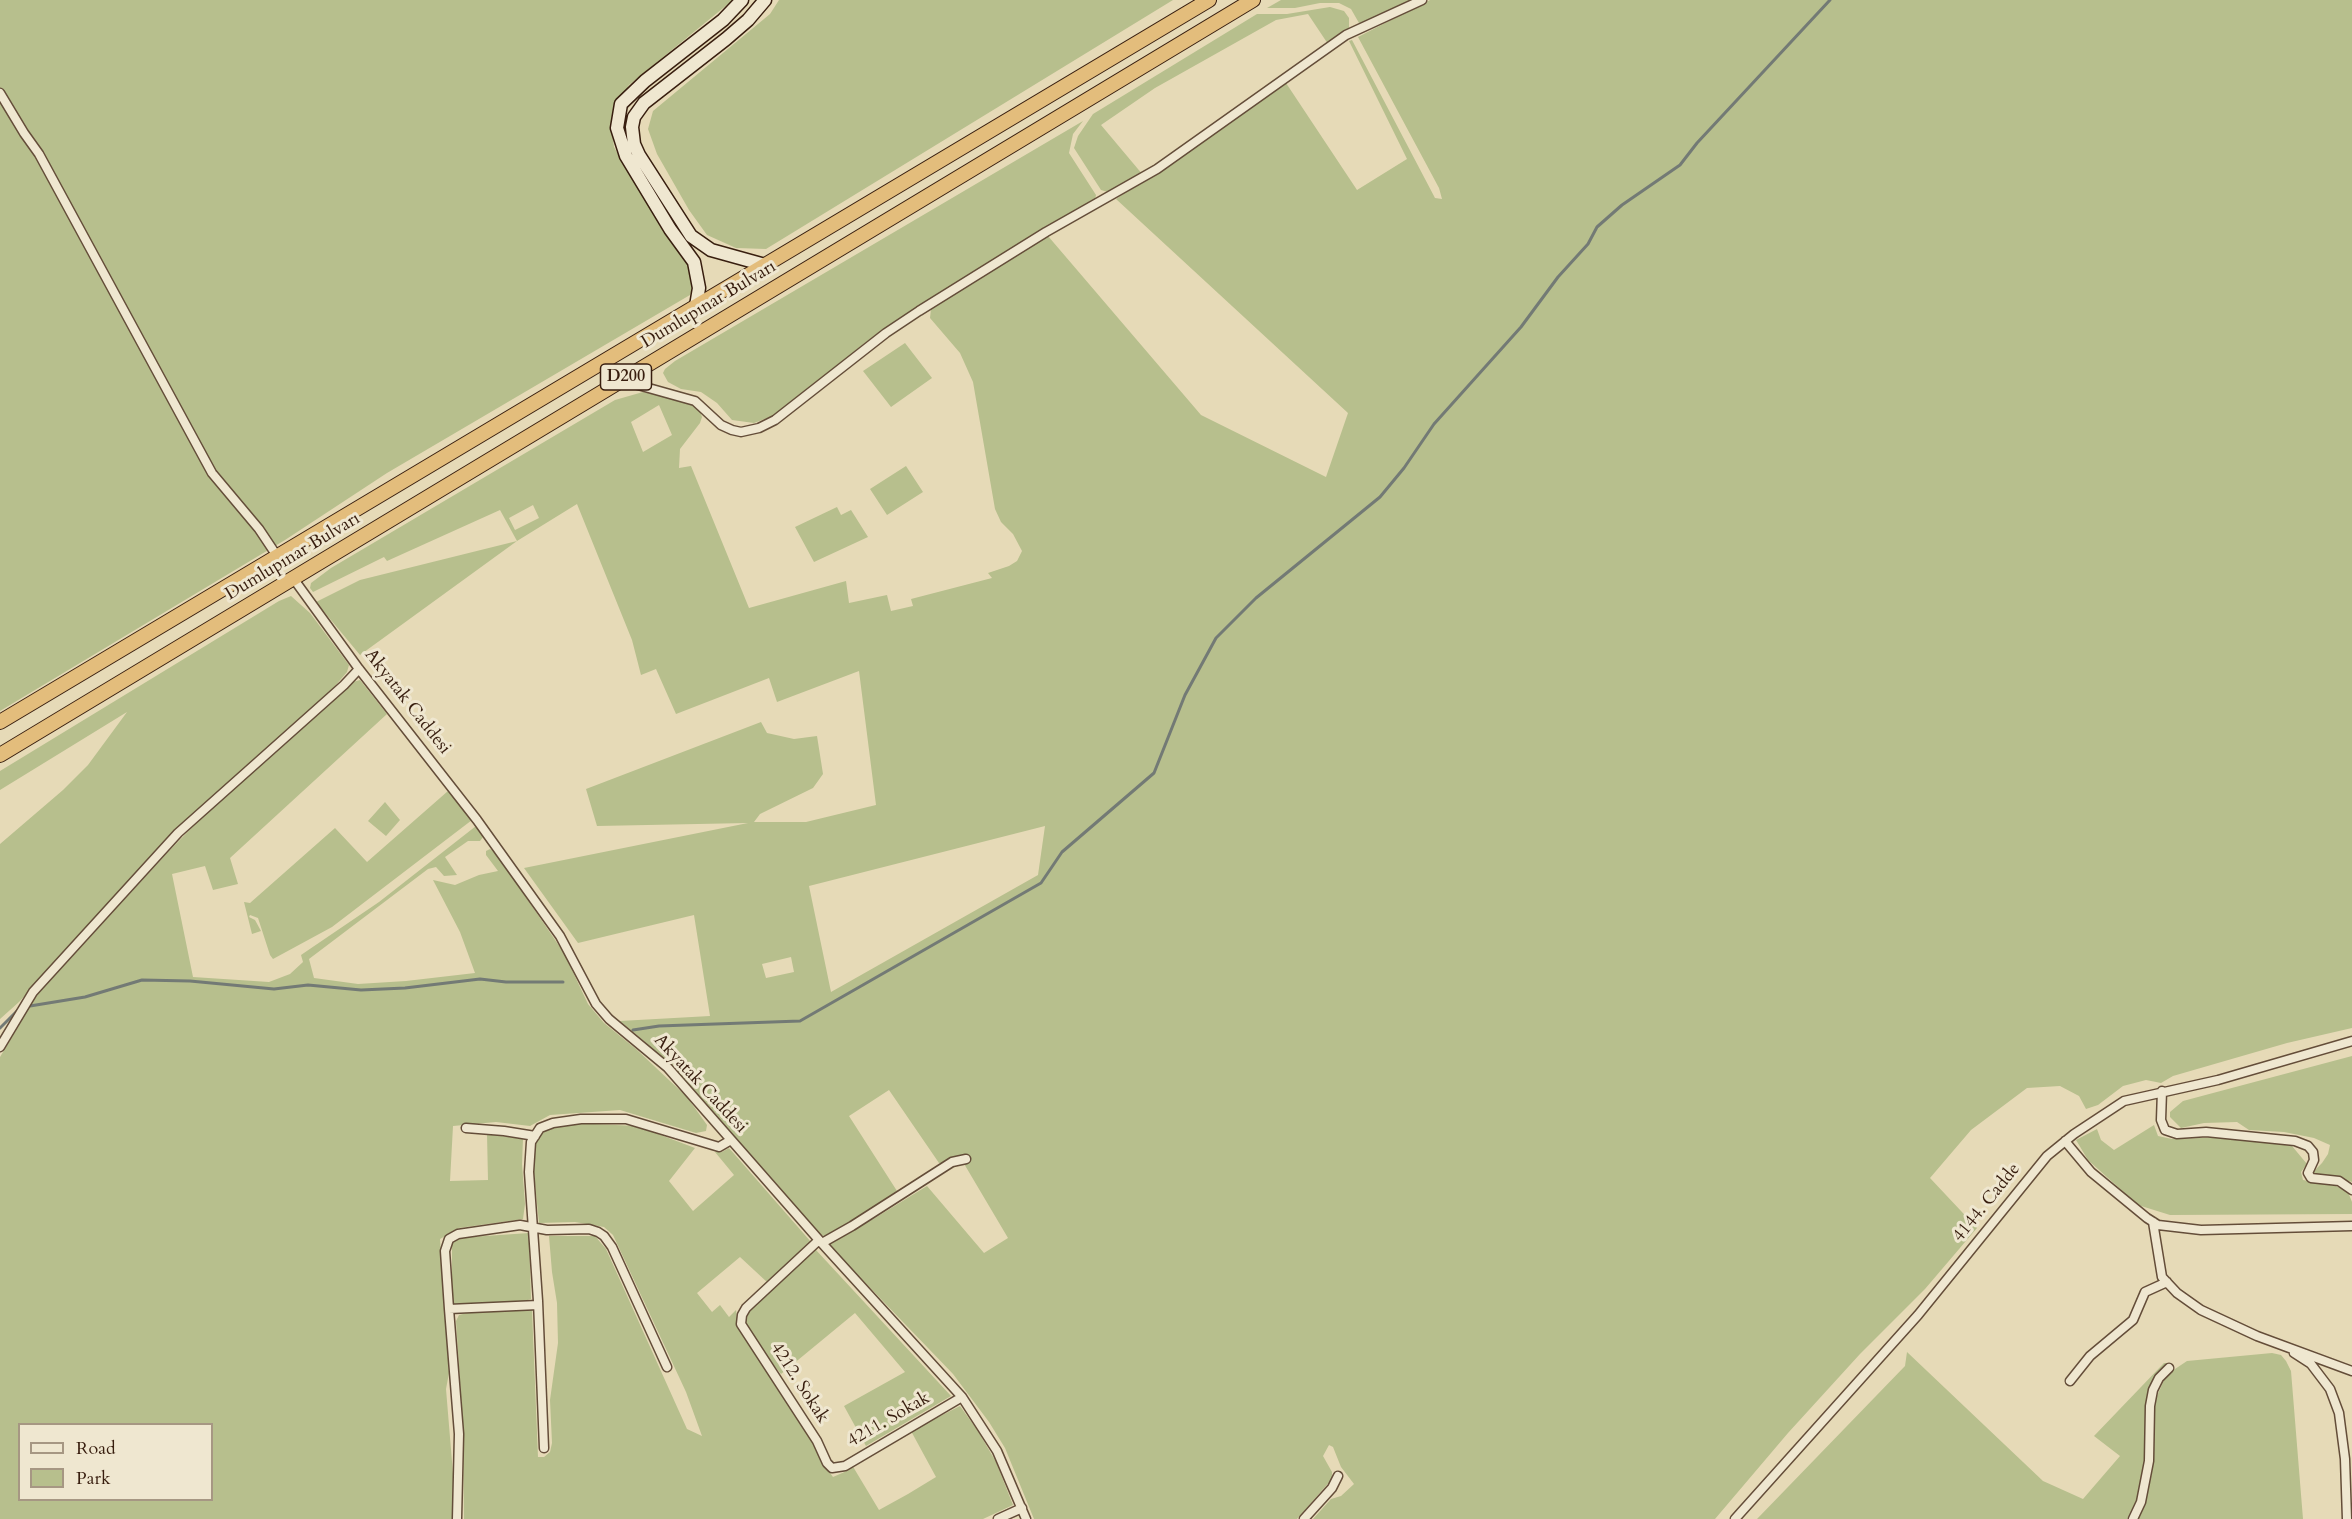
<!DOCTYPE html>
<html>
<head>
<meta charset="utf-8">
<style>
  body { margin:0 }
  #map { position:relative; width:2352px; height:1519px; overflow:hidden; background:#e6dab7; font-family:Cardo,serif }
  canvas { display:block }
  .legend { position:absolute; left:18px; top:1423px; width:195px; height:78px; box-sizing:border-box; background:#efe7d0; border:2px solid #a69783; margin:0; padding:8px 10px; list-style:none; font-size:18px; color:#381e0f }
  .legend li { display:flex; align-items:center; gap:12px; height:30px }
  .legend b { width:30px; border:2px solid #a69783 }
</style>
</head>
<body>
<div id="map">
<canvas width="2352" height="1519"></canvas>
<ul class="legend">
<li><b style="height:8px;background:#efe7d0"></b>Road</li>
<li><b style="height:16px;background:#b7bf8d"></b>Park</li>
</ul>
</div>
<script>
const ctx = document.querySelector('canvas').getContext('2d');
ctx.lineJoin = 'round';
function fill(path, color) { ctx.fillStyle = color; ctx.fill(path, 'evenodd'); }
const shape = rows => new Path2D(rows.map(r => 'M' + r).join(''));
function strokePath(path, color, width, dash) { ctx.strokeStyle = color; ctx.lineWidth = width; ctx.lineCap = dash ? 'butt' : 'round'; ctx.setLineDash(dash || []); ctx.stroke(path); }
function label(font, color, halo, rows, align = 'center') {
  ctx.font = font + ' Cardo,serif'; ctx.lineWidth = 6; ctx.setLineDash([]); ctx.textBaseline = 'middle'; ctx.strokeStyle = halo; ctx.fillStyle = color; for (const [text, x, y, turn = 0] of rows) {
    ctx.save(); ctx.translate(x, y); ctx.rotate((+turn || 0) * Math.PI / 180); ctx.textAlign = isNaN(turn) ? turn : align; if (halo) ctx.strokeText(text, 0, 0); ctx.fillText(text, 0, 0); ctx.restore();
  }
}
const green = shape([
  [0,0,733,0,629,85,614,111,611,125,614,147,626,169,693,264,695,281,690,295,387,473,285,540,0,711],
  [779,0,1173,0,766,249,736,248,707,235,689,210,657,154,648,129,653,111,770,14],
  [1281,0,1415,0,1370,21,1359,23,1351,9,1339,3,1320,3,1295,8,1267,8],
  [1430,0,2352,0,2352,1028,2287,1043,2173,1076,2161,1083,2146,1080,2123,1086,2098,1105,2086,1109,2079,1096,2060,1086,2027,1088,1971,1130,1930,1178,1977,1228,1925,1289,1860,1354,1788,1433,1715,1519,1313,1519,1331,1499,1341,1496,1354,1484,1341,1467,1333,1447,1329,1445,1323,1456,1332,1472,1332,1479,1297,1519,1034,1519,1005,1448,989,1422,953,1374,827,1243,875,1218,927,1186,984,1253,1008,1238,963,1162,953,1168,939,1163,889,1090,849,1116,897,1191,838,1230,825,1236,819,1235,777,1184,644,1041,620,1021,710,1016,694,915,578,943,524,868,748,823,597,826,586,789,761,722,767,733,794,739,817,736,823,774,813,788,760,814,754,822,806,822,876,805,859,671,777,702,769,678,676,714,656,669,641,675,632,640,577,504,517,541,360,655,316,602,360,580,517,541,500,510,387,561,384,557,313,592,310,588,311,583,331,568,615,400,643,392,692,403,699,408,702,417,700,423,680,449,679,468,691,466,749,608,846,581,849,603,887,595,891,611,913,606,911,599,992,578,988,573,1009,566,1017,561,1022,551,1013,534,1001,522,995,509,973,382,960,353,930,318,931,309,948,296,1048,236,1201,415,1326,477,1348,413,1116,199,1286,83,1357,190,1407,159,1349,41,1352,40,1435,198,1442,199,1439,188,1358,37],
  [659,405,672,435,643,452,631,422],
  [533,505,539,518,515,530,509,518],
  [1045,826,1038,875,831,992,809,886],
  [791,957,794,972,766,978,762,964],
  [1330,7,1344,11,1349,18,1349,30,1328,44,1308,14,1276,20,1155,88,1101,125,1143,175,1111,193,1101,190,1074,148,1078,136,1093,114,1257,14,1287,14],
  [1083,121,1073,134,1069,153,1096,195,1095,199,898,320,866,342,778,414,754,423,732,420,717,403,701,392,681,389,668,382,663,373,665,369,675,361],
  [905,343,932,378,891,407,863,371],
  [906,466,923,492,887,515,870,489],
  [837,507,841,515,851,510,868,537,814,562,795,527],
  [291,596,310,613,349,665,347,672,323,700,198,809,19,1002,0,1019,0,844,63,790,88,765,127,712,0,790,0,771,279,601],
  [360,680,387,714,230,858,238,884,213,890,205,866,172,874,193,977,269,982,290,974,303,962,301,955,379,902,476,826,483,833,483,837,480,841,468,841,445,857,457,875,444,876,436,867,428,869,309,959,314,978,358,984,406,981,475,973,460,932,433,880,455,885,479,875,498,871,486,855,486,851,490,849,495,852,564,953,588,1004,604,1023,636,1049,687,1097,707,1125,706,1131,696,1133,620,1110,550,1115,530,1126,496,1122,453,1126,450,1181,488,1180,487,1134,523,1139,522,1164,525,1204,523,1219,459,1228,440,1239,449,1373,446,1389,454,1486,453,1519,0,1519,0,1057,21,1022,30,1003,168,852,215,804,353,682],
  [20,1424,212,1424,212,1500,20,1500],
  [448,791,472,820,332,927,273,959,270,955,258,918,250,915,249,917,255,920,261,931,252,934,244,902,250,903,335,828,367,862],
  [385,802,400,820,386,836,368,821],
  [2352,1056,2352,1182,2332,1176,2311,1174,2322,1163,2328,1154,2330,1145,2314,1138,2284,1132,2249,1130,2237,1122,2204,1123,2181,1128,2170,1117,2170,1112,2183,1101],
  [572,1123,637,1126,695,1148,669,1181,693,1211,734,1175,715,1152,722,1152,729,1148,811,1242,768,1283,740,1257,697,1293,712,1312,720,1305,729,1317,736,1310,738,1326,808,1433,826,1467,833,1477,849,1470,852,1465,879,1510,908,1494,936,1477,911,1431,960,1406,978,1431,996,1462,1013,1505,983,1519,464,1519,463,1428,456,1321,459,1315,471,1312,532,1310,538,1457,544,1457,550,1452,552,1443,550,1400,558,1343,557,1303,552,1272,549,1236,595,1236,606,1249,687,1429,702,1436,686,1392,613,1235,604,1227,575,1222,539,1223,533,1163,534,1147,540,1135,550,1128],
  [2154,1125,2158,1136,2172,1139,2227,1137,2292,1146,2307,1164,2301,1172,2303,1180,2336,1186,2348,1192,2352,1202,2352,1214,2170,1215,2138,1205,2088,1160,2076,1140,2097,1129,2101,1140,2114,1150],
  [529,1233,531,1299,521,1302,452,1304,452,1244,456,1238],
  [816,1250,951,1396,866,1446,844,1406,905,1372,855,1313,781,1374,754,1341,745,1325,748,1310],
  [1907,1352,2043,1481,2083,1499,2120,1456,2094,1436,2164,1363,2171,1363,2157,1375,2150,1386,2146,1406,2148,1436,2146,1464,2137,1500,2127,1519,1757,1519,1905,1366],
  [2272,1353,2281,1355,2286,1361,2291,1371,2303,1519,2138,1519,2152,1473,2154,1403,2166,1375,2187,1361]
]);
const stream = shape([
  [30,1006,85,997,142,980,190,981,274,989,308,985,361,990,405,988,480,979,506,982,563,982],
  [0,1028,18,1010],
  [633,1030,659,1026,800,1021,1041,883,1062,852,1154,773,1185,695,1216,638,1256,598,1380,497,1404,468,1434,424,1521,327,1558,277,1588,244,1597,227,1622,205,1680,165,1697,143,1830,0]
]);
const minor = shape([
  [0,93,24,133,39,154,212,473,259,529,277,556],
  [620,380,695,401,721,425,732,430,741,432,759,428,775,420,886,333,919,311,1046,232,1157,169,1346,35,1422,0],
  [293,578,359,669,477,820,560,936,596,1004,609,1019,668,1068,819,1240,962,1397,997,1451,1026,1519],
  [0,1047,33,992,178,833,344,685,359,669],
  [2162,1091,2161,1120,2165,1130,2177,1134,2206,1132,2295,1141,2308,1146,2313,1152,2314,1160,2308,1173,2311,1178,2339,1181,2352,1190],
  [466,1128,504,1131,535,1136],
  [2065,1141,2091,1172,2147,1218,2158,1225,2201,1230,2352,1226],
  [2153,1222,2162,1277,2177,1293,2201,1310,2257,1336,2352,1371],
  [819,1240,746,1308,742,1315,741,1324,817,1441,827,1463,832,1468,845,1466,962,1397],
  [822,1243,852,1226,952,1162,966,1159],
  [538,1305,449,1309,445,1251,449,1239,458,1234,520,1225,547,1230,589,1229,598,1232,604,1236,612,1247,667,1367],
  [449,1309,459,1434,457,1519],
  [2294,1353,2311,1364,2330,1389,2339,1413,2345,1459,2347,1519],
  [2070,1381,2090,1356,2133,1320,2145,1292,2167,1282],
  [544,1448,538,1301,529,1172,531,1142,540,1128,553,1123,581,1119,626,1119,719,1147,731,1140],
  [998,1519,1022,1508],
  [1304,1519,1332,1488,1338,1476],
  [1735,1519,1918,1315,2047,1156,2074,1134,2124,1101,2218,1080,2352,1041],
  [2133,1519,2141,1502,2149,1461,2150,1406,2153,1390,2159,1378,2169,1368]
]);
const secondary = shape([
  [765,265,711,250,691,236,639,155,634,144,632,127,634,117,644,103,726,39,748,20,765,0],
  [696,306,699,288,694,262,670,229,626,156,617,128,621,104,645,81,723,20,742,0]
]);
const trunk = shape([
  [0,722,1209,0],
  [0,755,1253,0]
]);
const shields = [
  [626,377,51]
];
const shieldNames = [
  ["D200",626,377]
];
const streetNames = [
  ["Dumlupınar Bulvarı",709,305,-31],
  ["Dumlupınar Bulvarı",293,557,-31],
  ["Akyatak Caddesi",407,702,52],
  ["Akyatak Caddesi",700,1084,47],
  ["4144. Cadde",1987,1203,-51],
  ["4212. Sokak",799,1383,57],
  ["4211. Sokak",889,1420,-30]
];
fill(green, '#b7bf8d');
strokePath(stream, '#737a75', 3);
strokePath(minor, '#644d39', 11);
strokePath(secondary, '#381e0f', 15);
strokePath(trunk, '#381e0f', 16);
strokePath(minor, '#efe7d0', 8);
strokePath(secondary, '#efe7d0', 12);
strokePath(trunk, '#e3bd7c', 14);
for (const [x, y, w] of shields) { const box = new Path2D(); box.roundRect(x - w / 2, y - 13, w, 26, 4.5); ctx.fillStyle = '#efe7d0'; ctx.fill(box); strokePath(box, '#381e0f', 1.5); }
label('bold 16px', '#381e0f', null, shieldNames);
label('18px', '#381e0f', '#efe7d0', streetNames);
</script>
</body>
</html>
